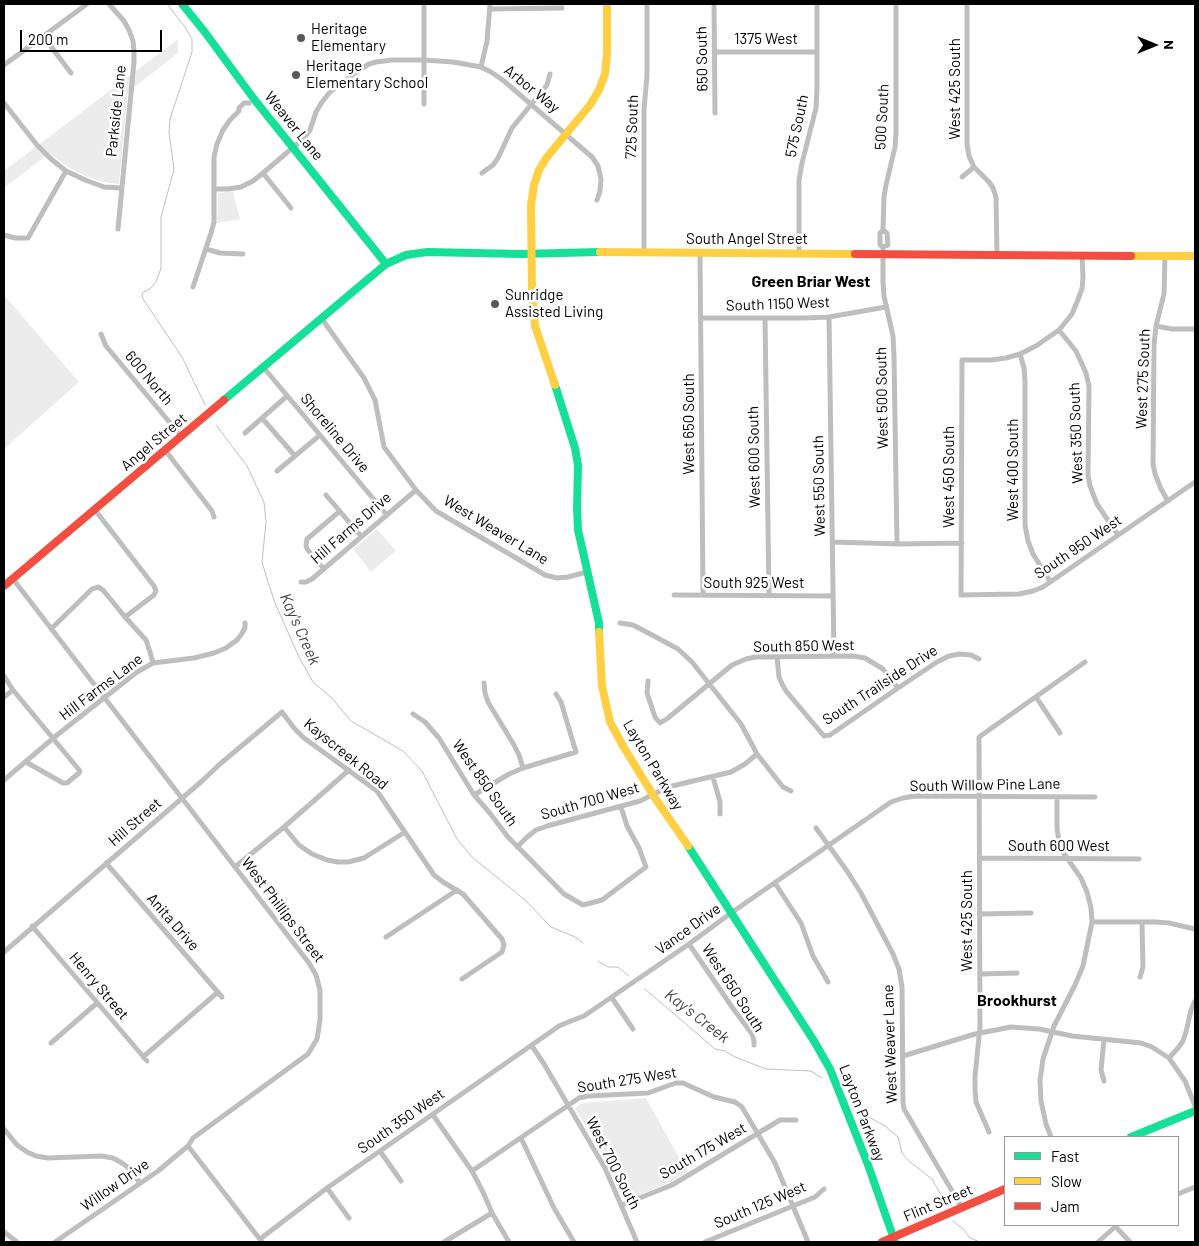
<!DOCTYPE html>
<html>
<head>
<meta charset="utf-8">
<style>
  body { margin:0 }
  #map { position:relative; width:1199px; height:1246px; overflow:hidden; background:#fff; font-family:Barlow,sans-serif }
  canvas { display:block }
  .frame { position:absolute; inset:0; border:5px solid #000; pointer-events:none }
  .legend { position:absolute; left:1004px; top:1136px; width:175px; height:90px; box-sizing:border-box; background:#fff; border:1px solid #999; margin:0; padding:6px 9px; list-style:none; font-size:15px; color:#000 }
  .legend li { display:flex; align-items:center; gap:10px; height:25px }
  .legend b { width:25px; border:1px solid #999 }
  .north { position:absolute; left:1129px; top:20px; width:50px; height:50px; -webkit-text-stroke:4px #fff; paint-order:stroke; rotate:90deg; font-size:14px; font-weight:700; line-height:20px; text-align:center; color:#000 }
  .north::after { content:''; display:block; margin:auto; width:18px; height:22px; background:#000; clip-path:polygon(50% 0,100% 100%,50% 72%,0 100%) }
  .scale { position:absolute; left:20px; top:30px; width:142px; height:22px; box-sizing:border-box; border:2px solid #000; border-top:0; padding-left:6px; font-size:15px; line-height:18px; white-space:nowrap; color:#000; -webkit-text-stroke:4px #fff; paint-order:stroke }
</style>
</head>
<body>
<div id="map">
<canvas width="1199" height="1246"></canvas>
<div class="frame"></div>
<ul class="legend">
<li><b style="height:6px;background:#16e098"></b>Fast</li>
<li><b style="height:6px;background:#ffcf43"></b>Slow</li>
<li><b style="height:6px;background:#f24e42"></b>Jam</li>
</ul>
<div class="north">N</div>
<div class="scale">200 m</div>
</div>
<script>
const ctx = document.querySelector('canvas').getContext('2d');
ctx.lineJoin = 'round';
function fill(path, color) { ctx.fillStyle = color; ctx.fill(path, 'evenodd'); }
const shape = rows => new Path2D(rows.map(r => 'M' + r).join(''));
function strokePath(path, color, width, dash) { ctx.strokeStyle = color; ctx.lineWidth = width; ctx.lineCap = dash ? 'butt' : 'round'; ctx.setLineDash(dash || []); ctx.stroke(path); }
function label(font, color, halo, rows, align = 'center') {
  ctx.font = font + ' Barlow,sans-serif'; ctx.lineWidth = 5; ctx.setLineDash([]); ctx.textBaseline = 'middle'; ctx.strokeStyle = halo; ctx.fillStyle = color; for (const [text, x, y, turn = 0] of rows) {
    ctx.save(); ctx.translate(x, y); ctx.rotate((+turn || 0) * Math.PI / 180); ctx.textAlign = isNaN(turn) ? turn : align; if (halo) ctx.strokeText(text, 0, 0); ctx.fillText(text, 0, 0); ctx.restore();
  }
}
const green = shape([
  [178,39,178,53,128,92,119,184,104,182,85,176,68,167,50,153,4,188,4,171],
  [233,191,240,219,217,223,218,195,220,193],
  [4,295,79,382,4,449],
  [377,529,396,551,371,572,353,549],
  [646,1098,687,1172,668,1183,625,1201,609,1165,575,1108,582,1103]
]);
const stream = shape([
  [167,4,185,27,192,39,192,52,170,119,169,133,174,169,161,217,161,268,156,282,151,288,142,293,143,299,182,357,205,405],
  [216,425,247,466,264,502,266,522,262,562,268,582,275,603,299,657,313,682,331,697,351,721,403,751,422,771,457,839,472,857,525,900,551,927,575,937,583,943],
  [598,961,608,967,618,967,629,976],
  [645,989,715,1049,725,1051,735,1057,766,1069,811,1071,822,1078],
  [860,1112,885,1126,898,1137,902,1153,910,1162,932,1179,946,1204],
  [953,1221,964,1230,970,1238,980,1242]
]);
const street = shape([
  [109,4,124,21,129,30,133,41,134,51,134,62,118,229],
  [714,4,715,113],
  [896,4,896,133,895,147,886,185,884,197,883,230,880,233,880,245,883,247,883,282,884,296,893,336,894,357,897,544],
  [967,4,967,144,969,156,974,167,989,182,993,188,996,197,997,255],
  [490,9,562,8],
  [43,36,71,73],
  [715,52,817,52],
  [4,65,87,4],
  [481,67,487,41,490,4],
  [4,103,37,145,51,159,66,171,85,180,104,187,121,188],
  [424,104,424,4],
  [263,173,291,208],
  [482,173,493,165,498,158,512,128,547,85,550,74],
  [962,177,974,167],
  [214,189,228,189,241,187,253,181,263,173,304,138,310,130,316,112,322,102,330,92,359,70,369,64,376,62,392,60,424,60,453,62,481,67,491,72,504,81,592,157,598,166,601,179,600,191,597,200],
  [883,230,887,233,888,245,883,247],
  [4,235,15,238,28,238,66,171],
  [206,249,220,253,243,254],
  [644,252,644,109,647,76,647,4],
  [700,253,703,595],
  [799,253,799,180,802,163,816,108,817,88,817,4],
  [1082,255,1083,278,1082,289,1077,302,1072,314,1059,330,1036,346,1020,354,1006,358,991,360,962,360,961,595,1019,594,1033,591,1043,587,1195,482],
  [1165,256,1164,294,1156,326,1154,345,1153,464,1155,474,1161,489,1168,501],
  [193,287,211,233,214,222,214,157,217,144,223,130,230,120,239,111,239,108,244,103,249,103],
  [829,317,834,656],
  [701,318,805,318,829,317,886,307],
  [765,318,769,595],
  [322,319,364,378,375,400,384,447,416,490,436,511,545,575,557,578,568,577,587,572],
  [1156,326,1172,329,1195,329],
  [1059,330,1076,351,1086,373,1089,386,1088,475,1090,486,1097,504,1118,535],
  [101,334,106,346,181,436],
  [1020,354,1024,368,1025,381,1025,525,1028,541,1033,554,1050,581],
  [264,368,386,514],
  [262,418,295,456],
  [245,433,287,396],
  [165,450,212,511,214,517],
  [277,471,320,435],
  [326,495,361,536],
  [95,510,154,586,156,591,154,595,125,617,146,640,150,652,153,663],
  [833,542,899,544,962,543],
  [324,569,307,549,306,545,307,539,340,511],
  [13,579,309,963,316,975,320,990,320,1020,317,1039,308,1054,193,1138,188,1146,158,1171,55,1242],
  [301,582,306,582,312,579,416,490],
  [674,595,833,596],
  [620,623,633,625,654,636,678,649,692,662,741,724,757,754,783,787,791,791],
  [51,629,92,589,98,587,103,590,125,617],
  [777,657,779,677,782,684,786,691,824,736,830,735,898,688,937,662,949,656,960,654,971,655,979,659],
  [4,676,13,690,80,771,79,773,67,783,63,783,26,762],
  [648,681,647,693,655,717,660,723,668,718,732,665,746,659,755,657,853,656,865,658,883,669,898,688],
  [484,683,485,693,488,702,514,745,519,755,523,768],
  [4,697,13,690],
  [1036,697,1060,733],
  [413,714,425,722,439,738,474,795,489,812,508,837,564,894,583,905,602,900,646,867,639,848,627,826,621,807],
  [713,777,720,802,720,814],
  [4,780,57,735,137,672,153,663,194,658,214,653,226,648,237,640,241,635,245,628,245,623],
  [474,795,509,774,523,768,576,752,561,702,556,694],
  [284,827,299,845,312,854,327,860,338,862,348,862,364,858,405,832],
  [816,828,847,871,861,893,893,954,899,969,902,987,903,1103,904,1109,962,1208],
  [517,847,526,838,536,830,547,826,640,801,668,787,731,772,745,764,757,754],
  [980,858,1139,859],
  [106,863,222,997],
  [235,867,284,827,349,770],
  [775,883,801,923,813,956,828,982],
  [980,914,1031,913],
  [1092,922,1155,922,1169,923,1195,929],
  [32,926,147,1061],
  [386,937,457,890],
  [689,944,732,1007,752,1034,754,1041,754,1045],
  [4,952,202,781,220,764,282,712,294,728,304,738,377,791,434,875,443,882,463,894,502,939,504,945,502,952,462,979],
  [980,974,1017,973],
  [1140,977,1143,967,1142,922],
  [612,998,633,1029],
  [51,1043,97,1003],
  [532,1046,544,1064,605,1168,637,1242],
  [903,1056,975,1034,1011,1027,1039,1029,1072,1036,1141,1043,1152,1047,1169,1058,1185,1081,1195,1106],
  [143,1057,218,992],
  [1169,1058,1178,1048,1183,1041,1186,1032,1191,1010,1195,1001],
  [1104,1081,1101,1070,1104,1039],
  [433,1115,472,1171,483,1192,492,1213,509,1242],
  [4,1129,17,1145,27,1152,36,1156,48,1158,101,1156,113,1158,122,1163,130,1169,140,1183],
  [989,1132,976,1102,975,1089,975,1076,980,1027,979,737,1085,662],
  [1051,1137,1046,1124,1041,1101,1040,1080,1043,1059,1054,1026,1075,985,1083,966,1092,922,1091,908,1087,892,1081,878,1060,848,1057,828,1057,797],
  [521,1138,554,1208,574,1242],
  [188,1146,262,1242],
  [380,1151,401,1181],
  [472,1171,579,1098,588,1096,648,1093,670,1085,676,1083,683,1083,714,1097,735,1102,742,1107,775,1163,808,1242],
  [327,1188,349,1218],
  [1178,1194,1195,1187],
  [622,1205,672,1185,780,1120,796,1120],
  [1114,1225,1130,1242],
  [4,1232,17,1242],
  [260,1239,327,1188,559,1026,566,1023,584,1016,689,944,731,913,891,802,903,798,915,796,1095,797],
  [444,1242,492,1213],
  [705,1242,815,1197,824,1189],
  [1098,1242,1117,1225]
]);
const fast = shape([
  [182,4,204,31,254,99,386,264],
  [555,385,575,448,578,465,577,508,578,530,599,623,599,632],
  [224,400,386,264,406,255,427,252,521,254,600,252],
  [688,846,814,1041,830,1069,867,1162,895,1242],
  [1131,1137,1195,1111]
]);
const slow = shape([
  [600,252,855,254],
  [1131,256,1195,256],
  [555,385,535,326,532,293,531,205,534,185,539,170,547,157,590,105,599,90,605,74,607,54,607,4],
  [599,632,602,686,610,722,623,746,653,795,688,846]
]);
const jam = shape([
  [855,254,1131,256],
  [4,586,224,400],
  [882,1242,1005,1189]
]);
const markers = [
  [301,38,5,"#595959"],
  [296,75,5,"#595959"],
  [495,304,5,"#595959"]
];
const poiNames = [
  ["Heritage",311,29],
  ["Elementary",311,46],
  ["Heritage",306,66],
  ["Elementary School",306,83],
  ["Sunridge",505,295],
  ["Assisted Living",505,312]
];
const streetNames = [
  ["1375 West",766,39],
  ["650 South",702,59,-91],
  ["Arbor Way",532,89,39],
  ["West 425 South",955,89,-90],
  ["Parkside Lane",116,111,-84],
  ["500 South",882,117,-87],
  ["Weaver Lane",294,126,51],
  ["575 South",797,126,-78],
  ["725 South",632,127,-88],
  ["South Angel Street",747,239],
  ["South 1150 West",778,304,-2],
  ["600 North",149,378,50],
  ["West 275 South",1143,379,-88],
  ["West 500 South",882,398,-91],
  ["West 650 South",689,424,-90],
  ["Shoreline Drive",335,433,50],
  ["West 350 South",1076,433,-92],
  ["Angel Street",154,442,-40],
  ["West 600 South",754,457,-91],
  ["West 400 South",1013,470,-90],
  ["West 450 South",949,477,-90],
  ["West 550 South",819,486,-91],
  ["Hill Farms Drive",351,528,-41],
  ["West Weaver Lane",496,530,31],
  ["South 950 West",1078,547,-34],
  ["South 925 West",754,583],
  ["South 850 West",804,646,-1],
  ["South Trailside Drive",880,685,-33],
  ["Hill Farms Lane",101,687,-37],
  ["Kayscreek Road",346,754,39],
  ["Layton Parkway",653,765,59],
  ["West 850 South",485,783,55],
  ["South Willow Pine Lane",985,785,-1],
  ["South 700 West",590,801,-16],
  ["Hill Street",135,822,-41],
  ["South 600 West",1059,846],
  ["West Phillips Street",283,910,53],
  ["West 425 South",967,921,-90],
  ["Anita Drive",173,922,49],
  ["Vance Drive",688,929,-36],
  ["Henry Street",99,986,50],
  ["West 650 South",733,988,57],
  ["West Weaver Lane",890,1044,-92],
  ["South 275 West",627,1080,-9],
  ["Layton Parkway",862,1113,69],
  ["South 350 West",401,1121,-35],
  ["South 175 West",703,1151,-30],
  ["West 700 South",613,1163,63],
  ["Willow Drive",115,1185,-35],
  ["Flint Street",938,1203,-23],
  ["South 125 West",760,1205,-23]
];
const neighbourhoodNames = [
  ["Green Briar West",811,282],
  ["Brookhurst",1017,1001]
];
const waterNames = [
  ["Kay's Creek",300,629,66],
  ["Kay's Creek",697,1016,38]
];
fill(green, '#ececec');
strokePath(stream, '#bfbfbf', 1);
strokePath(street, '#bebebe', 5);
strokePath(fast, '#16e098', 8);
strokePath(slow, '#ffcf43', 8);
strokePath(jam, '#f24e42', 8);
for (const [x, y, r, color] of markers) { const dot = new Path2D(); dot.arc(x, y, r, 0, 2 * Math.PI); ctx.fillStyle = color; ctx.fill(dot); strokePath(dot, '#fff', 2); }
label('15px', '#000', '#fff', poiNames, 'left');
label('15px', '#000', '#fff', streetNames);
label('bold 16px', '#000', '#fff', neighbourhoodNames);
label('italic 16px', '#444', '#fff', waterNames);
</script>
</body>
</html>
